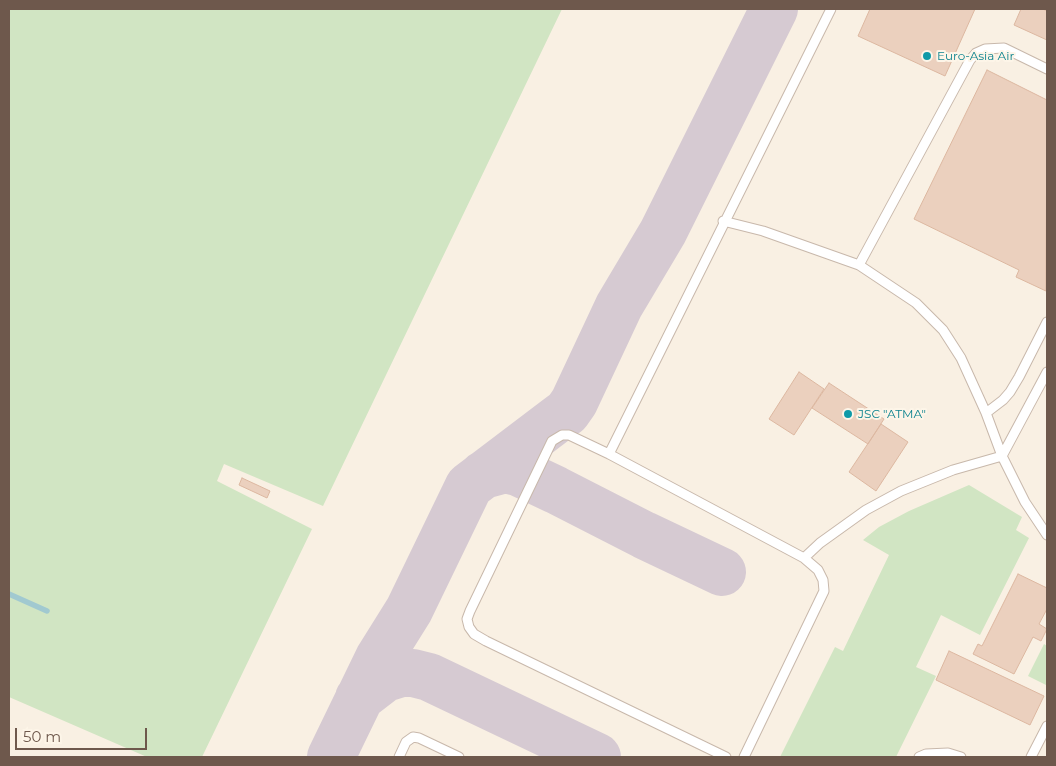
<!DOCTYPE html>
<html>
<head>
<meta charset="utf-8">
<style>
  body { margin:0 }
  #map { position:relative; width:1056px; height:766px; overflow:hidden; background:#f9f0e3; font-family:Montserrat,sans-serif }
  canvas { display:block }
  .frame { position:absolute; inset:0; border:10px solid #6e584c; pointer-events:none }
  .scale { position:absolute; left:15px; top:728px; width:132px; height:22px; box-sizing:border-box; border:2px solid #6e584c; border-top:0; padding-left:6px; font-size:15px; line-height:18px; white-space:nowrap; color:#6e584c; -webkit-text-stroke:4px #fdf5e8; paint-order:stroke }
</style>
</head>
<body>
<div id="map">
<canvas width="1056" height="766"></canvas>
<div class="frame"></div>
<div class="scale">50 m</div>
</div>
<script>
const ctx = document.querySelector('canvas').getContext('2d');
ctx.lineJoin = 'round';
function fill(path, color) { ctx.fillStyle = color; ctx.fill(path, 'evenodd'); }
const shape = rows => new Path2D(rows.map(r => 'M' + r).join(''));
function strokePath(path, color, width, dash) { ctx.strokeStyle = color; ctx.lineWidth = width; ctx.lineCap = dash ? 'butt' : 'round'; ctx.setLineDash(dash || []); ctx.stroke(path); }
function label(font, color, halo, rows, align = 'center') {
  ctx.font = font + ' Montserrat,sans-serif'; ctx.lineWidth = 4; ctx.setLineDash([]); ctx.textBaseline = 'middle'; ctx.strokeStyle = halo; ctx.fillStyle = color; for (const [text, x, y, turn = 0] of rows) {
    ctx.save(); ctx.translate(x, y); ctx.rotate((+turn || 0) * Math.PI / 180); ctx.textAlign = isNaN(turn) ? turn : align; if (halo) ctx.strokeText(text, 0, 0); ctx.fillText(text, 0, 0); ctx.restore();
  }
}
const green = shape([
  [9,9,562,9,323,506,224,464,217,481,312,529,202,757,147,757,9,697],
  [969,485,1022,517,1016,530,1029,538,980,635,941,615,916,667,936,676,896,757,780,757,835,647,843,651,889,555,863,540,879,527,909,511],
  [1044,644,1047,646,1047,682,1046,685,1028,676]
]);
const stream = shape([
  [9,594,47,611]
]);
const taxiway = shape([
  [483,475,505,469,518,472,556,490,644,535,722,572],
  [359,698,385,678,401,673,413,673,429,677,597,757],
  [331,757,379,658,409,610,469,486,556,420,567,412,574,402,619,306,663,232,774,9]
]);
const building = shape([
  [870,9,975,9,945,76,858,36,870,9],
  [1021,9,1043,9,1047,11,1047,40,1014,25,1021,9],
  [987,70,1047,100,1046,291,1016,277,1019,270,914,219,987,70],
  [799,372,824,389,794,435,769,419,799,372],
  [829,383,884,419,868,444,812,408,829,383],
  [881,424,908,442,876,491,849,472,881,424],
  [242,478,270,491,267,498,239,485,242,478],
  [1018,574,1047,588,1047,609,1039,624,1047,629,1041,641,1033,637,1014,674,973,654,978,644,982,646,1018,574],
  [949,651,1044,696,1030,725,936,680,949,651]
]);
const lane = shape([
  [723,221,763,231,859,265,916,303,943,330,961,358,986,413,1002,456,953,470,901,491,866,510,820,543,804,558,818,570,823,580,824,591,744,757],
  [859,265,970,60,976,53,985,49,1004,48,1047,69],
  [1047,372,1002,456,1025,502,1047,535],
  [986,413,1003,400,1010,392,1019,377,1047,322],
  [609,454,831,9],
  [399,757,406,742,413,737,419,738,459,757],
  [726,757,486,641,474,634,469,627,467,619,470,611,552,441,562,435,569,435,609,454,804,558],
  [919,757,926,754,948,753,961,757],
  [1031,757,1047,726]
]);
const markers = [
  [927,56,5,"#0f9aa8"],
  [848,414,5,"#0f9aa8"]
];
const cultureNames = [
  ["Euro-Asia Air",937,56],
  ["JSC \"ATMA\"",858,414]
];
fill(green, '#d1e5c3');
strokePath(stream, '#a1c9d0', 5.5);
strokePath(taxiway, '#d6cad2', 48);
fill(building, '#ebd0be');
strokePath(building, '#dcb7a0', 1);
strokePath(lane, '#c8b8ab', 11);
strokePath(lane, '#fff', 9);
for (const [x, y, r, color] of markers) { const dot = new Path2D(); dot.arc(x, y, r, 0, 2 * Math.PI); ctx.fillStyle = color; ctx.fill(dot); strokePath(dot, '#fdf5e8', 2); }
label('12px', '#0d838f', '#fdf5e8', cultureNames, 'left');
</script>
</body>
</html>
